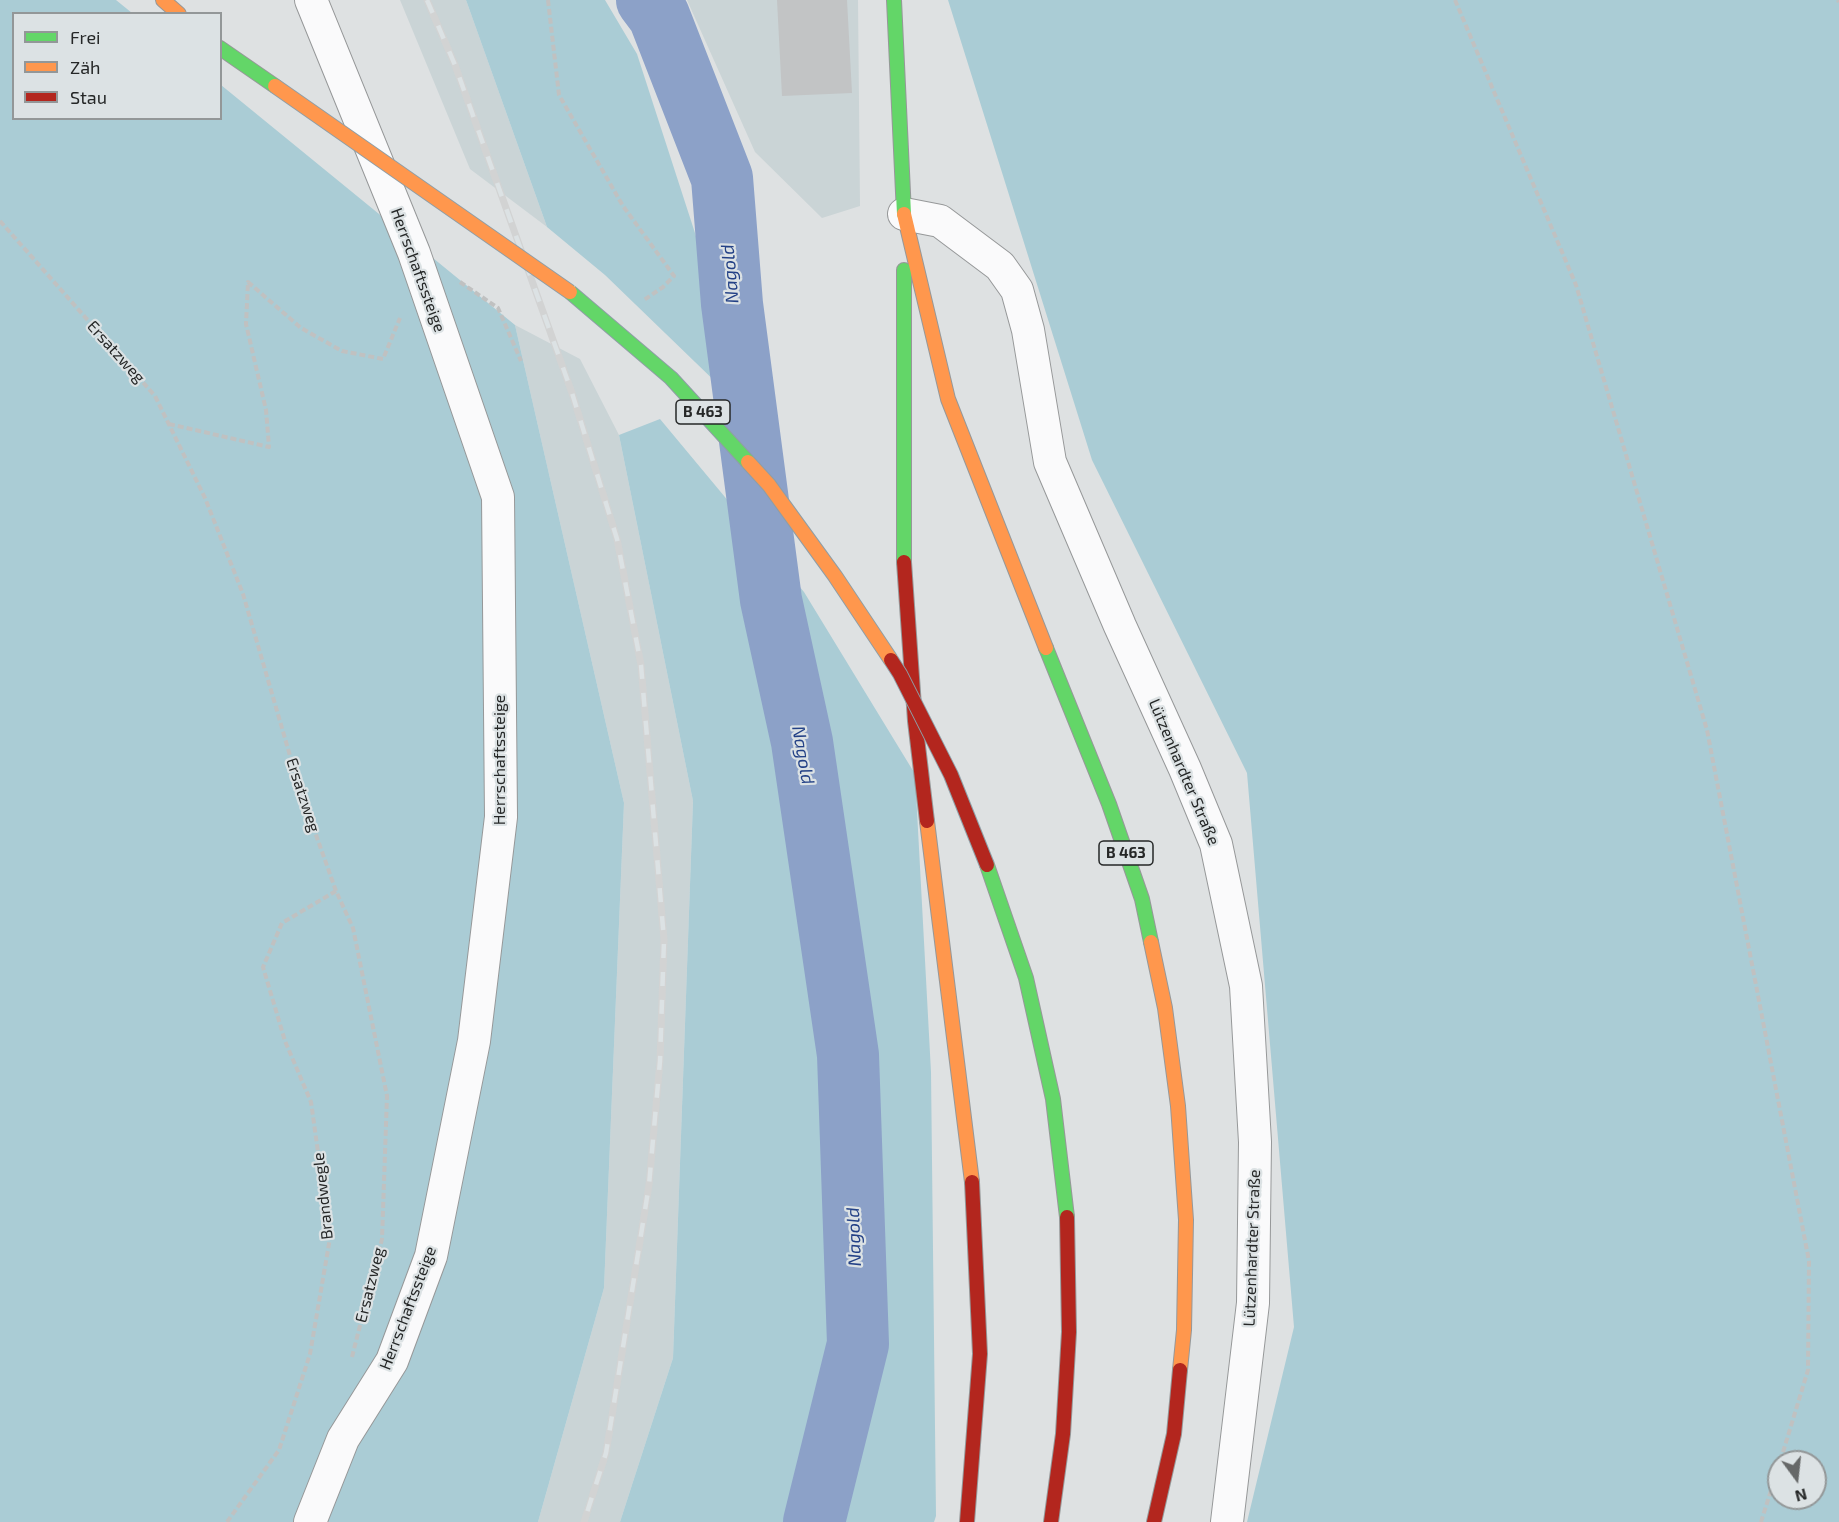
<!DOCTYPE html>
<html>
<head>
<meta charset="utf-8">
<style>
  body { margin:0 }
  #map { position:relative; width:1839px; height:1522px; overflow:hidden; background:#dee1e2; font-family:"Exo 2",sans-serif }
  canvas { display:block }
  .legend { position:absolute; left:12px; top:12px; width:210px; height:108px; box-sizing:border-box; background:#dce2e4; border:2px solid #939798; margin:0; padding:8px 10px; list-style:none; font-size:18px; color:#252727 }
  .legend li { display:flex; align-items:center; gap:12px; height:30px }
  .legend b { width:30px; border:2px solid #939798 }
  .north { position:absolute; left:1767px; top:1450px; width:60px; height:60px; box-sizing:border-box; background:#dce2e4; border:2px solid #939798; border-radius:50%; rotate:165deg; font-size:16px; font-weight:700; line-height:24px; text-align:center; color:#252727 }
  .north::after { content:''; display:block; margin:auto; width:21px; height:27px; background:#666868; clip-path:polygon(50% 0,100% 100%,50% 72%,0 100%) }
</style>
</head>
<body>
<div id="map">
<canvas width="1839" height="1522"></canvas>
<ul class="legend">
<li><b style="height:8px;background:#63d668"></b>Frei</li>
<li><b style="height:8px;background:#ff974d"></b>Zäh</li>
<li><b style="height:8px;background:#b3261e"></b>Stau</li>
</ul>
<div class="north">N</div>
</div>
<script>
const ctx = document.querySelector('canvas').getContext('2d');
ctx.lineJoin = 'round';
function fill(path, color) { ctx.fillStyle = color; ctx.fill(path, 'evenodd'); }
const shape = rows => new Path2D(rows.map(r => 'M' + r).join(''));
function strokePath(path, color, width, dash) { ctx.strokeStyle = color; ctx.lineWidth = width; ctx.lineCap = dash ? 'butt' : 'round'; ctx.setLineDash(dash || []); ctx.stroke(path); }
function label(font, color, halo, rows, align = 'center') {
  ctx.font = font + ' "Exo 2",sans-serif'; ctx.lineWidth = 4.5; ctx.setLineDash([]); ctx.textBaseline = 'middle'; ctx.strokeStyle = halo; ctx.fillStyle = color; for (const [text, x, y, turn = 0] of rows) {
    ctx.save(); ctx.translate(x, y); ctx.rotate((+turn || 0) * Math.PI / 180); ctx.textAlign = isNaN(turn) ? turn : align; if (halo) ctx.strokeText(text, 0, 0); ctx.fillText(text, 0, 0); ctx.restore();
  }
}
const built = shape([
  [400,0,466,0,547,227,470,169],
  [687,0,858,0,860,206,822,218,755,152],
  [515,325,580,359,619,435,693,801,673,1358,620,1522,538,1522,604,1288,624,803]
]);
const green = shape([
  [0,0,116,0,132,13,14,14,14,118,220,118,221,85,515,325,624,803,604,1288,538,1522,0,1522],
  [466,0,605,0,637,54,706,267,725,391,605,275,547,227],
  [948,0,1839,0,1839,1522,1247,1522,1294,1327,1247,773,1092,460],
  [1779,1462,1815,1462,1815,1498,1779,1498],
  [660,419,804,592,915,774,931,1072,936,1516,934,1522,620,1522,673,1358,693,801,619,435]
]);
const river = shape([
  [647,0,659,16,722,178,732,304,771,600,802,742,848,1055,858,1344,814,1522]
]);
const building = shape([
  [777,0,847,0,852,93,782,96]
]);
const path = shape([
  [548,0,559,95,623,206,674,276,663,287,644,300],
  [1455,0,1576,285,1707,730,1809,1261,1808,1370,1780,1462],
  [1838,0,1839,2],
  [0,221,155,396,205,498,243,594,300,790,336,891,353,928,387,1096,382,1239,352,1357],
  [460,282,498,308,521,361],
  [169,424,269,447,266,410,246,324,248,282,301,328,342,351,383,359,400,318],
  [227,1522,279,1450,310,1354,330,1238,311,1102,285,1041,263,967,282,923,336,891],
  [1761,1522,1779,1465]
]);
const street = shape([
  [904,214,940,221,1000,266,1017,290,1028,330,1050,462,1120,626,1185,769,1216,844,1246,986,1255,1142,1253,1303,1227,1522],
  [310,1522,343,1439,392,1361,431,1256,474,1041,501,817,498,497,414,253,311,0]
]);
const fast = shape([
  [894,0,904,214],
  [220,48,275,86],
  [904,270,904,562],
  [1046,648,1109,804,1142,899,1151,942],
  [987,865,1026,978,1053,1099,1067,1217]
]);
const slow = shape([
  [163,0,179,14],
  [904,214,948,399,1046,648],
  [927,821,972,1182],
  [1151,942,1165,1008,1178,1106,1186,1220,1184,1330,1180,1370]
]);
const jam = shape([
  [904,562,915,721,927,821],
  [967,1522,980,1354,972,1182],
  [1051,1522,1063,1434,1069,1332,1067,1217],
  [1154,1522,1174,1434,1180,1370]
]);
const rail = shape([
  [427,0,455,65,572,393,617,539,641,665,664,940,660,1061,649,1185,606,1453,584,1522]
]);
const fastBridge = shape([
  [570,292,671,378,748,462]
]);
const slowBridge = shape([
  [275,86,570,292],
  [748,462,769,485,835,576,891,660]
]);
const jamBridge = shape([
  [891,660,900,674,951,775,987,865]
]);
const shields = [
  [703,412,54],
  [1126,853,54]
];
const shieldNames = [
  ["B 463",703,412],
  ["B 463",1126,853]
];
const streetNames = [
  ["Herrschaftssteige",418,270,70],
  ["Ersatzweg",116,352,48],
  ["Herrschaftssteige",500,760,-90],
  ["Lützenhardter Straße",1184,772,67],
  ["Ersatzweg",303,795,72],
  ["Brandwegle",323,1196,-96],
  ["Lützenhardter Straße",1252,1248,-88],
  ["Ersatzweg",370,1285,-76],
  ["Herrschaftssteige",408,1308,-69]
];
const waterNames = [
  ["Nagold",730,274,-95],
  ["Nagold",803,755,80],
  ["Nagold",854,1237,-92]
];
fill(built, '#cad4d6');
fill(green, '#aaccd5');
strokePath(river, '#8ca1c8', 62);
fill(building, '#c2c4c5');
strokePath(street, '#969899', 34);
strokePath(fast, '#969899', 16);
strokePath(slow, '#969899', 16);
strokePath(jam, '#969899', 16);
strokePath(path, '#c0c1c1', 4, [6, 3]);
strokePath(street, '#fafafb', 32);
strokePath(fast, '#63d668', 14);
strokePath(slow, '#ff974d', 14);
strokePath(jam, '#b3261e', 14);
strokePath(rail, '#d2d3d3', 7);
strokePath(rail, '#dce2e4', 4.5, [14]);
strokePath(fastBridge, '#8f9ea6', 16, []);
strokePath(slowBridge, '#8f9ea6', 16, []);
strokePath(jamBridge, '#8f9ea6', 16, []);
strokePath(fastBridge, '#63d668', 14);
strokePath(slowBridge, '#ff974d', 14);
strokePath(jamBridge, '#b3261e', 14);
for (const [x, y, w] of shields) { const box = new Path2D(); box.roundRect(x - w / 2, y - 12, w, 24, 4.5); ctx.fillStyle = '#dce2e4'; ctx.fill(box); strokePath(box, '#252727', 1.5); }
label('bold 15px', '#252727', null, shieldNames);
label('16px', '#252727', '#dce2e4', streetNames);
label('italic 18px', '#234186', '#dce2e4', waterNames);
</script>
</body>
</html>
